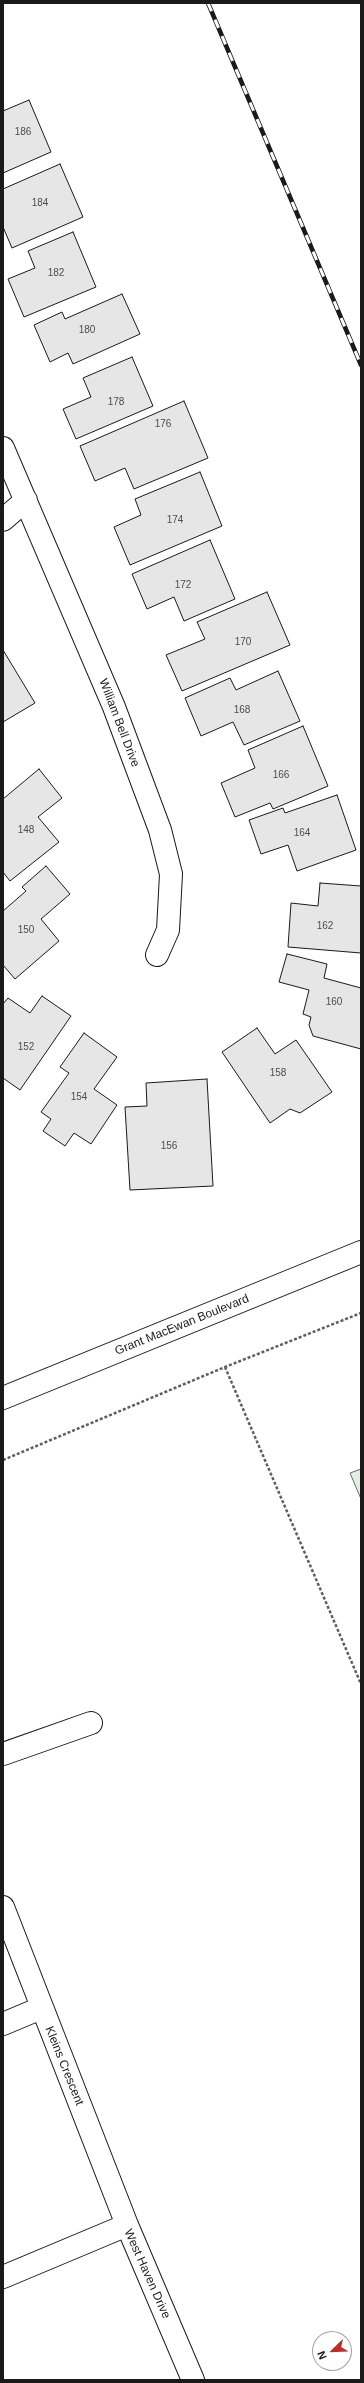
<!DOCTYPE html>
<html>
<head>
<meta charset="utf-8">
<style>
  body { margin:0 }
  #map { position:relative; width:364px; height:2383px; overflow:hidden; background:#fff; font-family:Arial,sans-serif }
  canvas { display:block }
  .frame { position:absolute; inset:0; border:4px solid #1a1a1a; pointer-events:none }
  .north { position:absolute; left:312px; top:2331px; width:40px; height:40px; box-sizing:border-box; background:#fff; border:1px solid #a3a3a3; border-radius:50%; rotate:247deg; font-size:11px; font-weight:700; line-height:16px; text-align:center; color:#1a1a1a }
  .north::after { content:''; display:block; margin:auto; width:14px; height:18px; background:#c62828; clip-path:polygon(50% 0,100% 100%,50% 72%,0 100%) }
</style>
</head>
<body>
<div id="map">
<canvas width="364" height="2383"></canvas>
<div class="frame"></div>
<div class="north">N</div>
</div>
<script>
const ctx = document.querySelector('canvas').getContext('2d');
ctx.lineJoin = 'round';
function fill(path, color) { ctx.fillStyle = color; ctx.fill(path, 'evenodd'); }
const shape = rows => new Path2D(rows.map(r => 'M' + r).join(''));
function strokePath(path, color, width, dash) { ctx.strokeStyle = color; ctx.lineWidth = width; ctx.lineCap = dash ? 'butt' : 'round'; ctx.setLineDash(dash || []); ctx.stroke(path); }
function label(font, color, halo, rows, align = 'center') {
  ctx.font = font + ' Arial,sans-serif'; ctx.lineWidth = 3; ctx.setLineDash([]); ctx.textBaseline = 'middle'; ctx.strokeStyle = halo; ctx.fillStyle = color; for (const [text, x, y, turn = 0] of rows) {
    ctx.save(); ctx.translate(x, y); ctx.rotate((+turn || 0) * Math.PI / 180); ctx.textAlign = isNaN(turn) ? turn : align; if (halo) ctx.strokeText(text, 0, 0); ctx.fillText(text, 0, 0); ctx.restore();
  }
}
const green = shape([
  [361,1469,361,1499,350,1473,361,1469]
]);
const building = shape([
  [29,100,51,152,3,173,3,111,29,100],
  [60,164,83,217,12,248,3,227,3,189,60,164],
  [73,232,96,287,24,317,8,279,35,268,28,251,73,232],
  [122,294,140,334,73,364,68,353,50,362,34,325,62,312,65,319,122,294],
  [132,357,153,406,76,439,63,409,91,397,83,378,132,357],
  [184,401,208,458,134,489,125,468,95,481,80,446,184,401],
  [200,472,222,526,130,565,114,527,141,515,135,499,200,472],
  [210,540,235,599,184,621,174,597,147,609,132,574,210,540],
  [267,592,290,645,182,691,166,655,205,639,197,622,267,592],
  [3,650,35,703,3,722,3,650],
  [278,671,300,721,244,745,233,722,201,736,185,698,230,678,236,690,278,671],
  [303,726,328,786,273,809,270,803,235,817,221,783,255,768,248,750,303,726],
  [39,769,62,798,38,817,59,842,10,881,3,872,3,799,39,769],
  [337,795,356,850,297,871,288,845,261,854,249,820,283,808,285,813,337,795],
  [46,866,70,894,41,919,59,941,15,979,3,965,3,911,26,891,22,887,46,866],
  [320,883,361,886,361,953,288,947,291,903,318,906,320,883],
  [287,954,327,964,324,978,361,988,361,1049,313,1036,309,1025,311,1017,303,1014,309,990,279,982,287,954],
  [42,996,71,1016,20,1090,3,1078,3,1004,8,998,30,1013,42,996],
  [257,1028,275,1054,296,1040,332,1092,300,1113,290,1109,270,1123,222,1052,257,1028],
  [84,1033,117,1057,94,1089,117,1105,91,1144,74,1133,65,1146,43,1131,51,1119,41,1112,69,1073,60,1067,84,1033],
  [207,1079,213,1186,130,1190,125,1107,147,1106,146,1083,207,1079]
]);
const path = shape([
  [225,1367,361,1684],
  [3,1460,225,1367,361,1313]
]);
const minor = shape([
  [3,448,114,707,160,830,171,874,168,930,157,955],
  [3,520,26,500],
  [3,1754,91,1723],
  [3,1907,127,2225],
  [3,2024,41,2008],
  [3,2277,127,2225,193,2380]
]);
const major = shape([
  [3,1398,361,1252]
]);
const rail = shape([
  [208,3,361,365]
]);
const numberNames = [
  ["186",23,132],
  ["184",40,203],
  ["182",56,273],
  ["180",87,330],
  ["178",116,402],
  ["176",163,424],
  ["174",175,520],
  ["172",183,585],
  ["170",243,642],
  ["168",242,710],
  ["166",281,775],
  ["148",26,830],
  ["164",302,833],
  ["162",325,926],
  ["150",26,930],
  ["160",334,1002],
  ["152",26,1047],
  ["158",278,1073],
  ["154",79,1097],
  ["156",169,1146]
];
const streetNames = [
  ["William Bell Drive",119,723,69],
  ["Grant MacEwan Boulevard",182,1325,-22],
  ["Kleins Crescent",64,2066,68],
  ["West Haven Drive",147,2274,66]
];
fill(green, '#e0efe3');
strokePath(green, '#6a6a6a', 1);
fill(building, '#e6e6e6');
strokePath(building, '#1a1a1a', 1);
strokePath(minor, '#1a1a1a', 24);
strokePath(major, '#1a1a1a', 24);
strokePath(path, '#5f5f5f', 2.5, [3, 2]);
strokePath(minor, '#fff', 22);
strokePath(major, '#fff', 22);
strokePath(rail, '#1a1a1a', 4.5);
strokePath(rail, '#fff', 3, [9]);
label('10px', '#4d4d4d', null, numberNames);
label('12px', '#1a1a1a', '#fff', streetNames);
</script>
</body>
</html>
